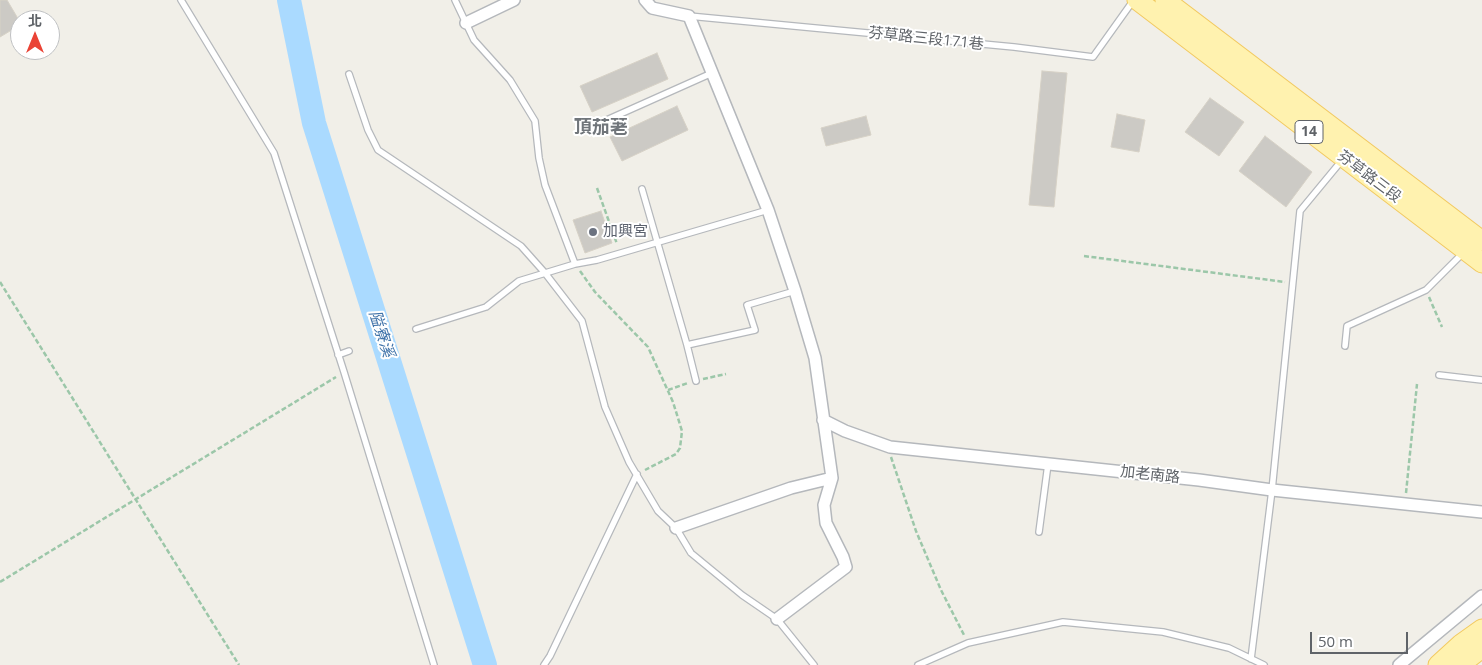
<!DOCTYPE html>
<html>
<head>
<meta charset="utf-8">
<style>
  body { margin:0 }
  #map { position:relative; width:1482px; height:665px; overflow:hidden; background:#f1efe8; font-family:"Open Sans","Noto Sans TC",sans-serif }
  canvas { display:block }
  .north { position:absolute; left:10px; top:10px; width:50px; height:50px; box-sizing:border-box; background:#fff; border:1px solid #bfc1c3; border-radius:50%; rotate:0deg; font-size:14px; font-weight:700; line-height:20px; text-align:center; color:#5f6368 }
  .north::after { content:''; display:block; margin:auto; width:18px; height:22px; background:#ea4335; clip-path:polygon(50% 0,100% 100%,50% 72%,0 100%) }
  .scale { position:absolute; left:1310px; top:632px; width:98px; height:22px; box-sizing:border-box; border:2px solid #5f6368; border-top:0; padding-left:6px; font-size:15px; line-height:18px; white-space:nowrap; color:#5f6368; -webkit-text-stroke:4px #fff; paint-order:stroke }
</style>
</head>
<body>
<div id="map">
<canvas width="1482" height="665"></canvas>
<div class="north">北</div>
<div class="scale">50 m</div>
</div>
<script>
const ctx = document.querySelector('canvas').getContext('2d');
ctx.lineJoin = 'round';
const shape = rows => new Path2D(rows.map(r => 'M' + r).join(''));
function strokePath(path, color, width, dash) { ctx.strokeStyle = color; ctx.lineWidth = width; ctx.lineCap = dash ? 'butt' : 'round'; ctx.setLineDash(dash || []); ctx.stroke(path); }
function fill(path, color) { ctx.fillStyle = color; ctx.fill(path, 'evenodd'); }
function label(font, color, halo, rows, align = 'center') {
  ctx.font = font + ' "Open Sans","Noto Sans TC",sans-serif'; ctx.lineWidth = 4; ctx.setLineDash([]); ctx.textBaseline = 'middle'; ctx.strokeStyle = halo; ctx.fillStyle = color; for (const [text, x, y, turn = 0] of rows) {
    ctx.save(); ctx.translate(x, y); ctx.rotate((+turn || 0) * Math.PI / 180); ctx.textAlign = isNaN(turn) ? turn : align; if (halo) ctx.strokeText(text, 0, 0); ctx.fillText(text, 0, 0); ctx.restore();
  }
}
const river = shape([
  [289,0,314,123,485,665]
]);
const building = shape([
  [0,0,7,0,20,22,20,25,0,37,0,0],
  [657,53,668,79,592,112,580,86,657,53],
  [1042,71,1067,73,1054,207,1029,205,1042,71],
  [1210,98,1244,122,1219,156,1185,132,1210,98],
  [677,106,688,130,622,161,610,137,677,106],
  [1117,114,1145,120,1139,152,1111,147,1117,114],
  [866,116,871,135,826,146,821,128,866,116],
  [1265,136,1312,172,1286,207,1239,171,1265,136],
  [601,211,612,243,585,253,573,220,601,211]
]);
const path = shape([
  [597,188,617,244],
  [1084,256,1285,282],
  [580,271,595,292,648,347,673,402,682,431,680,448,676,454,645,470],
  [0,282,239,665],
  [1429,297,1442,327],
  [703,379,726,374],
  [668,390,688,383],
  [891,457,916,531,941,590,964,635],
  [1406,493,1417,384],
  [0,582,336,377]
]);
const lane = shape([
  [181,0,274,153,344,372,434,665],
  [455,0,474,40,510,80,535,121,539,158,545,185,575,264],
  [689,16,1014,47,1093,57,1133,1],
  [349,74,368,130,378,150,521,246,545,273,582,321,605,407,629,462,658,511,676,528,691,553,742,595,777,619,814,665],
  [600,123,712,73],
  [642,189,687,345,696,381],
  [416,329,486,307,519,281,575,264,597,260,768,210],
  [687,345,755,330,747,305,795,291],
  [1345,346,1347,326,1426,290,1464,252],
  [338,355,349,351],
  [1439,375,1482,380],
  [1039,532,1048,464],
  [1251,659,1272,490,1300,211,1343,159],
  [544,665,550,656,637,474],
  [918,665,968,643,1063,622,1163,632,1229,648,1264,665]
]);
const street = shape([
  [645,0,652,8,689,16,768,210,795,291,815,358,832,478,824,505,826,523,843,557,846,567,777,619],
  [466,23,514,0],
  [823,420,845,431,890,447,1199,480,1272,490,1482,512],
  [676,528,791,488,832,478],
  [1399,665,1482,596]
]);
const primary = shape([
  [1137,0,1482,263],
  [1165,0,1482,241],
  [1438,665,1461,644,1482,629],
  [1460,665,1482,648]
]);
const markers = [
  [593,232,5,"#6b7280"]
];
const shields = [
  [1309,132,28]
];
const shieldNames = [
  ["14",1309,132]
];
const streetNames = [
  ["芬草路三段171巷",926,39,6],
  ["芬草路三段",1369,177,37],
  ["加老南路",1150,475,6]
];
const worshipNames = [
  ["加興宮",603,232]
];
const waterNames = [
  ["隘寮溪",381,334,72]
];
const quarterNames = [
  ["頂茄荖",601,128]
];
strokePath(river, '#aadaff', 24);
fill(building, '#cccac5');
strokePath(building, '#d6d1c6', 1);
strokePath(lane, '#b5b8bc', 8);
strokePath(street, '#b5b8bc', 14);
strokePath(primary, '#f2c960', 21);
strokePath(path, '#9cc7a9', 2.5, [5, 2.5]);
strokePath(lane, '#fff', 5.5);
strokePath(street, '#fff', 11);
strokePath(primary, '#fff2af', 19);
for (const [x, y, r, color] of markers) { const dot = new Path2D(); dot.arc(x, y, r, 0, 2 * Math.PI); ctx.fillStyle = color; ctx.fill(dot); strokePath(dot, '#fff', 2); }
for (const [x, y, w] of shields) { const box = new Path2D(); box.roundRect(x - w / 2, y - 11.5, w, 23, 4); ctx.fillStyle = '#fff'; ctx.fill(box); strokePath(box, '#5f6368', 1); }
label('bold 14px', '#5f6368', null, shieldNames);
label('15px', '#5f6368', '#fff', streetNames);
label('15px', '#5b616d', '#fff', worshipNames, 'left');
label('italic 16px', '#4174aa', '#fff', waterNames);
label('bold 18px', '#70757a', '#fff', quarterNames);
</script>
</body>
</html>
